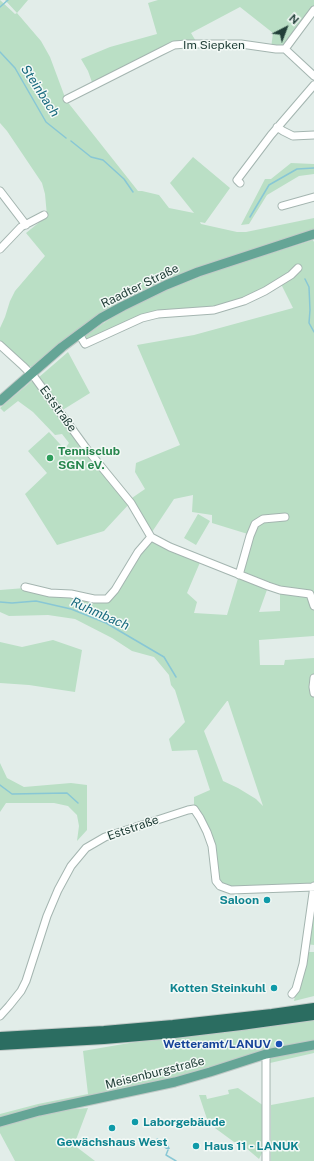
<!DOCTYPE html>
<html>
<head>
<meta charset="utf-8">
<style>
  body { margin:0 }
  #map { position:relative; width:314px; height:1161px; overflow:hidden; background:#e2ede9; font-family:"Public Sans",sans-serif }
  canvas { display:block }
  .north { position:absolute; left:266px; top:8px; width:40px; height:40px; -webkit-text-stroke:3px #f3f9f6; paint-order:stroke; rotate:42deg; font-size:11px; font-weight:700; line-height:16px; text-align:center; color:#213f38 }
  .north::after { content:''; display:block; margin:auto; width:14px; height:18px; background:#213f38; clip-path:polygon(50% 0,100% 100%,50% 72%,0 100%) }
</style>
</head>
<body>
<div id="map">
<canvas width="314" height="1161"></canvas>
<div class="north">N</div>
</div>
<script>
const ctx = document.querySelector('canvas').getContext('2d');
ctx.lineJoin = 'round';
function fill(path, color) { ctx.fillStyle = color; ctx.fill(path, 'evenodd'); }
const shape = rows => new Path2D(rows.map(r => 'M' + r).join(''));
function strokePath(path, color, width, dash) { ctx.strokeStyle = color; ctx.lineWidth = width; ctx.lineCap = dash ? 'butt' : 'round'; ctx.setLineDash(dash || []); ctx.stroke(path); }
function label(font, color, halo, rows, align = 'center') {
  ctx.font = font + ' "Public Sans",sans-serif'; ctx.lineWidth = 3; ctx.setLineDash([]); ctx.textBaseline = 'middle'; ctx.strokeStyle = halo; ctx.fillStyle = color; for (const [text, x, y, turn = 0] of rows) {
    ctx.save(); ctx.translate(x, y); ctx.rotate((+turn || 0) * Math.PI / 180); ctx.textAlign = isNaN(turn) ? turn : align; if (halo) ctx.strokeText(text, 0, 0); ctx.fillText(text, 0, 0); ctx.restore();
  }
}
const green = shape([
  [0,0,15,14,17,13,5,0,28,0,17,13,41,41,50,57,66,100,138,191,142,191,159,195,169,208,194,213,170,183,193,157,230,188,205,223,200,222,201,224,237,232,246,232,314,218,314,230,122,305,33,367,28,366,0,343,0,328,5,317,10,301,15,291,45,256,26,233,47,216,45,194,42,183,7,131,0,123],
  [158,0,314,0,314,7,285,49,271,48,273,33,240,7,191,33,197,43,186,43,93,85,88,71,81,59,110,47,157,34,148,3],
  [291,163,314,164,314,174,299,176,267,195,249,224,241,225,265,179,271,179],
  [313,240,314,242,314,636,259,640,260,665,284,665,285,660,314,658,314,945,306,944,314,887,255,889,220,886,212,846,194,809,194,797,210,790,197,750,172,751,169,739,185,722,175,690,171,685,169,675,154,657,132,651,112,638,75,619,48,615,9,616,0,612,0,590,25,588,107,600,151,538,201,560,187,593,197,602,194,613,227,615,251,535,212,523,212,515,192,512,193,495,174,499,150,535,129,500,145,489,135,472,136,463,180,445,137,345,194,335,293,308,282,286,271,284,242,299,213,309,158,314,88,340,85,336,117,314,168,289,215,271],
  [268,587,280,590,280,611,259,612],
  [227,701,228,701,263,806,256,799,238,788,223,781,204,731],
  [68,352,90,393,61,411,38,378],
  [33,380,130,503,104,531,57,545,25,494,47,473,28,451,49,432,69,454,71,452,66,447,69,443,62,434,55,435,33,412,18,401,4,412,0,408],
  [198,514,210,521,196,545,184,538],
  [53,640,82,650,75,692,29,685,0,683,0,642,22,647],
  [0,763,7,778,24,787,71,783,87,785,87,830,77,841,79,826,77,815,68,806,54,803,6,803,0,812],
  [305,952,314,952,314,996,294,1001],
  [314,1019,314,1053,270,1063,268,1062,266,1054,210,1071,0,1121,0,1114,38,1104,88,1094,83,1051,135,1042],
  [238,1088,264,1106,266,1145,259,1159,239,1142,234,1142,215,1128,214,1124,208,1122,199,1095,206,1095,207,1099,229,1094,228,1090],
  [314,1097,314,1161,271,1161,271,1105],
  [88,1108,74,1145,95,1161,15,1161,0,1133,0,1122,39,1112]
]);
const water = shape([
  [157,1138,168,1144,170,1149,166,1149,156,1140]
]);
const stream = shape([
  [0,7,8,0],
  [0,52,15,68,46,122,66,138],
  [71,141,91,157,103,160,124,179,133,192],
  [250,217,269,185,297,169,314,168],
  [305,279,309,287,310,310,309,323,314,332],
  [0,602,12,603,36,601,71,609,106,623,164,657,176,677],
  [0,785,12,794,67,793,78,803],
  [168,1150,166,1155,176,1161]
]);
const minor = shape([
  [285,49,314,10],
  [67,99,160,52,174,45,187,44,241,44,276,49,285,49,314,76],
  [277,127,283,131,293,136,314,135],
  [240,183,237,180,271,135,314,85],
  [0,191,26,225],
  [282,206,314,197],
  [0,249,21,227,44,215],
  [79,334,85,344,142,318,158,314,214,310,244,301,265,291,291,275,298,268],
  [0,345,23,366,35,378,86,448,131,503,151,537,170,547,268,586,280,590,310,594,314,606],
  [239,575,250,536,255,524,263,519,285,517],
  [25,587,50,593,71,594,94,599,107,599,115,590,138,552,151,537],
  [314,678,313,687,314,693],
  [292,994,296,989,303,964,314,886],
  [0,1016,9,1006,21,991,26,981,47,916,58,890,71,866,86,848,105,837,188,810,194,809,200,818,207,832,212,846,216,881,220,886,231,890,314,887],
  [266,1054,266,1161]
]);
const major = shape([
  [0,401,62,347,101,318,123,306,166,285,198,272,314,234],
  [0,1122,39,1111,175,1082,210,1072,266,1054,314,1045]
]);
const highway = shape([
  [0,1037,104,1031,173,1025,272,1014,314,1008],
  [0,1045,104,1039,174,1033,241,1025,314,1015]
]);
const markers = [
  [50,458,4,"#2e9e5b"],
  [267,900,4,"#0f9aa8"],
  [274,988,4,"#0f9aa8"],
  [279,1044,4,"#1a4fb4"],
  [135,1122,4,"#0f9aa8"],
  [112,1128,4,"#0f9aa8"],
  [196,1146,4,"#0f9aa8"]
];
const streetNames = [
  ["Im Siepken",214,45],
  ["Raadter Straße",140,286,-26],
  ["Eststraße",58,409,54],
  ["Eststraße",133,828,-19],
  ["Meisenburgstraße",155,1073,-14]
];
const leisureNames = [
  ["Tennisclub",58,451],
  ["SGN eV.",58,465]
];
const cultureNames = [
  ["Saloon",259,900],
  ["Kotten Steinkuhl",266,988],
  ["Laborgebäude",143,1122,"left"],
  ["Gewächshaus West",112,1142,"center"],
  ["Haus 11 - LANUK",204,1146,"left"]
];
const transitNames = [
  ["Wetteramt/LANUV",271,1044]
];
const waterNames = [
  ["Steinbach",40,91,57],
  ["Ruhmbach",100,614,24]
];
fill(green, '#badfc5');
fill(water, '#88c7d5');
strokePath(stream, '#88c7d5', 1.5);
strokePath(minor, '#a4b5b0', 9);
strokePath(major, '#c1c9c7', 11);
strokePath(highway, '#c1c9c7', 12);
strokePath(minor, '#fff', 7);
strokePath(major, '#65a596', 9);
strokePath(highway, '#2b6d61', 10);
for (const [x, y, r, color] of markers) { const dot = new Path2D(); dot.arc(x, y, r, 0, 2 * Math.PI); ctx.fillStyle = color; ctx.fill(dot); strokePath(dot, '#f3f9f6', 1.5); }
label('12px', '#213f38', '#f3f9f6', streetNames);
label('bold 12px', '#27864d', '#f3f9f6', leisureNames, 'left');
label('bold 12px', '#0d838f', '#f3f9f6', cultureNames, 'right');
label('bold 12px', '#164399', '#f3f9f6', transitNames, 'right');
label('italic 13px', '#186a7e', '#f3f9f6', waterNames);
</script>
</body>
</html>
